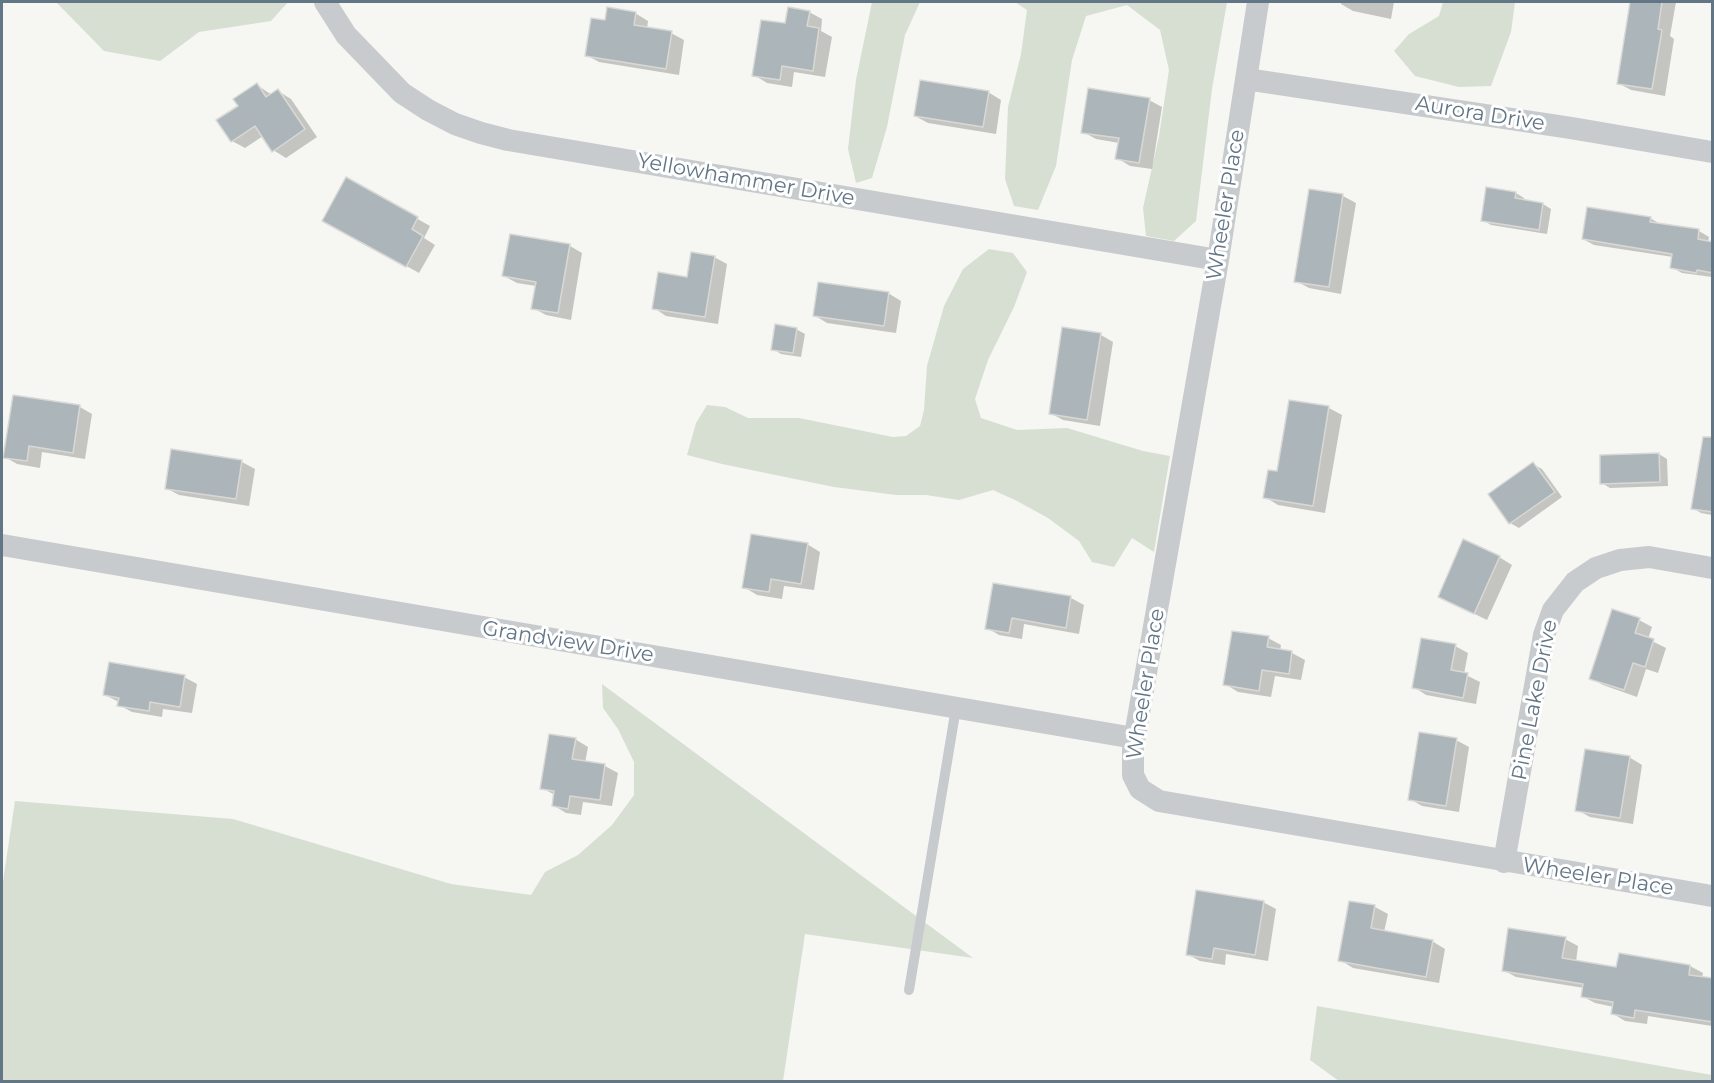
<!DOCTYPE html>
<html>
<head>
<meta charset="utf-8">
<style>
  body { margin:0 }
  #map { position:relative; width:1714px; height:1083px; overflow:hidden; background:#f6f6f2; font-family:Montserrat,sans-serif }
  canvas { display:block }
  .frame { position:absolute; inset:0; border:3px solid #627686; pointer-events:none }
</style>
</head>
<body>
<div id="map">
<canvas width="1714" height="1083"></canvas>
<div class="frame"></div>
</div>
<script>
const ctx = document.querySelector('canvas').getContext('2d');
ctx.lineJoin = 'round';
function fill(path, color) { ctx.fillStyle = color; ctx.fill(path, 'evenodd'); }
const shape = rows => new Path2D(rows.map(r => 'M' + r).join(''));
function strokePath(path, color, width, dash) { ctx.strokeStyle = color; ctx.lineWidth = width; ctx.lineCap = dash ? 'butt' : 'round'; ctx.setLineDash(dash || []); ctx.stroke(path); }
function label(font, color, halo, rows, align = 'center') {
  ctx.font = font + ' Montserrat,sans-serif'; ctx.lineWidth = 6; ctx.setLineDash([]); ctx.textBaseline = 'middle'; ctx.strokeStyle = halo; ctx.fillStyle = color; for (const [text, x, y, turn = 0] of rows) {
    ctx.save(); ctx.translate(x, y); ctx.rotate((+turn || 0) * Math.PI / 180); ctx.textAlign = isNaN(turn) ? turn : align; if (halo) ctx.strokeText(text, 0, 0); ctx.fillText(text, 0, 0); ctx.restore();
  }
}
const green = shape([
  [56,2,288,2,271,21,199,32,160,61,104,51],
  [872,2,920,2,905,35,887,127,872,178,856,183,848,149,856,80],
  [1015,2,1227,2,1212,89,1196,221,1174,241,1146,236,1143,208,1159,136,1169,70,1160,30,1127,5,1086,16,1072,60,1056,166,1038,210,1014,206,1005,179,1008,107,1021,54,1027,10],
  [1443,2,1515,2,1511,32,1491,86,1459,87,1415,76,1394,51,1409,34,1439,16],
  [989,249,1013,253,1027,272,1014,307,988,360,975,399,981,418,1017,430,1067,428,1143,451,1170,456,1154,552,1132,538,1114,567,1092,562,1079,541,1048,518,1017,501,993,490,959,500,926,495,896,495,834,487,722,464,687,455,696,423,707,405,725,407,748,418,799,418,893,437,906,436,920,426,924,410,927,366,944,306,963,269],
  [602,684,973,958,805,934,783,1081,2,1082,2,888,15,801,233,819,451,884,531,895,545,872,578,855,612,825,634,795,634,762,618,729,603,708],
  [1317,1006,1712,1075,1712,1081,1339,1081,1310,1060]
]);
const shadow = shape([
  [1341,2,1394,2,1391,19,1353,11,1341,4],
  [1630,2,1676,2,1670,36,1674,39,1665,96,1631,90,1618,83],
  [809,12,822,19,821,31,832,37,825,77,794,72,792,87,767,83,754,75,786,25],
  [635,13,648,21,647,29,671,33,684,40,679,75,599,62,586,55,606,22],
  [257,85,272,95,278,91,291,99,317,137,286,158,273,150,263,136,245,148,232,141],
  [988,92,1001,100,996,134,928,123,915,116],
  [1149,100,1162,107,1152,169,1130,166,1117,158,1119,143,1096,139,1083,132],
  [347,179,430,226,424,238,435,245,419,273,324,220],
  [1310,190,1343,196,1356,203,1341,294,1309,288,1296,281],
  [1516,193,1524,198,1524,201,1543,204,1551,209,1547,234,1491,225,1483,220],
  [1650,218,1662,225,1699,231,1709,237,1708,242,1712,243,1712,277,1682,273,1671,267,1673,257,1594,245,1583,239],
  [570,246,582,253,571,320,546,315,533,308,536,286,517,283,504,276],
  [714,257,727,264,718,324,666,316,654,308],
  [888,293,901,301,896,333,827,323,814,315],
  [796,329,805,334,801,357,781,354,773,349],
  [1101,335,1113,342,1100,426,1063,420,1050,413],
  [1290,401,1329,408,1342,415,1325,513,1278,505,1265,497,1278,473],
  [80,407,92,414,85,459,42,452,40,468,17,464,5,457],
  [1659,454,1667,459,1668,486,1610,488,1602,483],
  [1712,461,1712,515,1701,513,1693,508],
  [242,462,255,469,249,506,179,495,166,488],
  [1533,464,1542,469,1562,497,1519,528,1510,523,1490,495],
  [807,544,820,552,814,590,784,586,782,599,757,595,744,587],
  [1499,557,1512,565,1487,620,1440,597],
  [995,584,1071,598,1084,605,1079,634,1024,624,1022,639,999,635,987,628],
  [1639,620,1652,627,1648,639,1666,648,1658,673,1646,669,1637,697,1603,685,1591,678],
  [1268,638,1281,645,1280,651,1292,653,1305,660,1301,680,1275,676,1271,697,1238,692,1225,684],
  [1455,646,1468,653,1464,674,1480,682,1476,704,1426,695,1414,687],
  [184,677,197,684,192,713,163,709,162,717,132,712,119,705,119,702,105,695],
  [575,739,588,747,585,763,605,766,618,773,612,806,583,802,581,815,566,813,553,805,555,795,542,788],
  [1456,740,1469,747,1459,812,1422,806,1410,799],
  [1629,757,1642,765,1633,824,1590,817,1577,810],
  [1263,902,1276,909,1268,961,1226,954,1225,965,1200,961,1187,954],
  [1350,902,1375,907,1388,914,1384,932,1432,941,1445,949,1439,983,1353,968,1340,960],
  [1565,939,1578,946,1576,962,1618,969,1620,955,1690,966,1703,973,1702,978,1712,980,1712,1026,1648,1016,1647,1024,1625,1021,1612,1013,1614,1007,1595,1003,1582,996,1584,988,1516,977,1503,970]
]);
const building = shape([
  [1630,2,1662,2,1658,29,1662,30,1652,89,1617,84,1630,2],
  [607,7,636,12,634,25,672,31,666,69,585,56,591,18,605,20,607,7],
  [788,7,810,11,807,26,819,28,813,71,782,66,780,80,752,76,761,20,785,23,788,7],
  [920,80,989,91,983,127,914,116,920,80],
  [257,83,266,97,278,89,305,129,272,152,255,126,231,142,216,120,238,106,233,99,257,83],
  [1088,88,1150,98,1139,163,1115,159,1119,138,1081,133,1088,88],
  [346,177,418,217,412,229,423,236,406,267,322,221,346,177],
  [1486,187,1516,192,1515,198,1543,203,1539,230,1481,221,1486,187],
  [1309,189,1343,194,1329,287,1294,282,1309,189],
  [1587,207,1651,217,1650,222,1699,229,1698,239,1713,242,1713,273,1697,270,1696,273,1670,268,1672,254,1582,239,1587,207],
  [510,234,570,244,558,313,531,309,536,282,502,276,510,234],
  [691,252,715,256,705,317,652,309,658,272,687,277,691,252],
  [818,282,889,292,884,326,813,316,818,282],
  [775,324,797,328,793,353,771,350,775,324],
  [1062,327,1101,333,1087,420,1049,414,1062,327],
  [13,395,80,405,73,453,29,446,27,461,3,458,13,395],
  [1289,400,1329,406,1313,506,1263,498,1268,470,1277,471,1289,400],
  [1703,437,1713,437,1713,512,1691,509,1703,437],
  [171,449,242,460,236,499,165,489,171,449],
  [1659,453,1660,482,1600,484,1600,455,1659,453],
  [1533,462,1555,492,1509,524,1488,494,1533,462],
  [751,534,808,543,801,584,771,579,769,592,742,588,751,534],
  [1463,539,1500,556,1474,614,1438,597,1463,539],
  [993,583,1071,596,1066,628,1012,618,1009,633,985,629,993,583],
  [1612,609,1640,618,1635,633,1654,639,1645,667,1633,663,1624,690,1589,679,1612,609],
  [1232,631,1269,636,1267,647,1292,651,1289,674,1262,670,1259,691,1223,685,1232,631],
  [1421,638,1456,644,1451,670,1468,673,1463,698,1412,688,1421,638],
  [109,662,185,675,180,707,150,702,149,711,117,706,119,698,103,695,109,662],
  [1419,732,1457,738,1446,806,1408,800,1419,732],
  [549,734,576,738,572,759,605,764,600,800,570,796,568,809,552,806,554,791,540,789,549,734],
  [1585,749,1630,756,1620,818,1575,811,1585,749],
  [1196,890,1264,901,1255,955,1214,948,1212,959,1186,955,1196,890],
  [1349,901,1375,905,1371,928,1433,940,1426,977,1338,961,1349,901],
  [1508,928,1566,937,1562,958,1616,967,1619,953,1690,965,1689,975,1713,978,1713,1022,1635,1010,1634,1018,1611,1014,1613,1002,1581,997,1583,984,1502,971,1508,928]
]);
const lane = shape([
  [909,990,956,708]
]);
const street = shape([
  [325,2,346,35,402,93,428,110,455,124,481,133,508,140,1218,260],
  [1258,2,1218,260,1133,747,1133,775,1140,789,1159,801,1712,896],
  [1246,79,1571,128,1712,152],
  [2,545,1134,738],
  [1504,862,1544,635,1553,610,1575,582,1596,568,1620,560,1649,557,1712,568]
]);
const streetNames = [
  ["Aurora Drive",1480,114,9],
  ["Yellowhammer Drive",746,180,10],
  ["Wheeler Place",1226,205,-81],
  ["Grandview Drive",568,642,9],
  ["Wheeler Place",1146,684,-81],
  ["Pine Lake Drive",1535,700,-79],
  ["Wheeler Place",1598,877,9]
];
fill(green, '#d7dfd3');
fill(shadow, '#0003');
fill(building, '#acb5ba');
strokePath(building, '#d8d8d5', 1.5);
strokePath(lane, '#c8cbce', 10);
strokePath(street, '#c8cbce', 22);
label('21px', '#627686', '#fff', streetNames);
</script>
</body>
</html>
